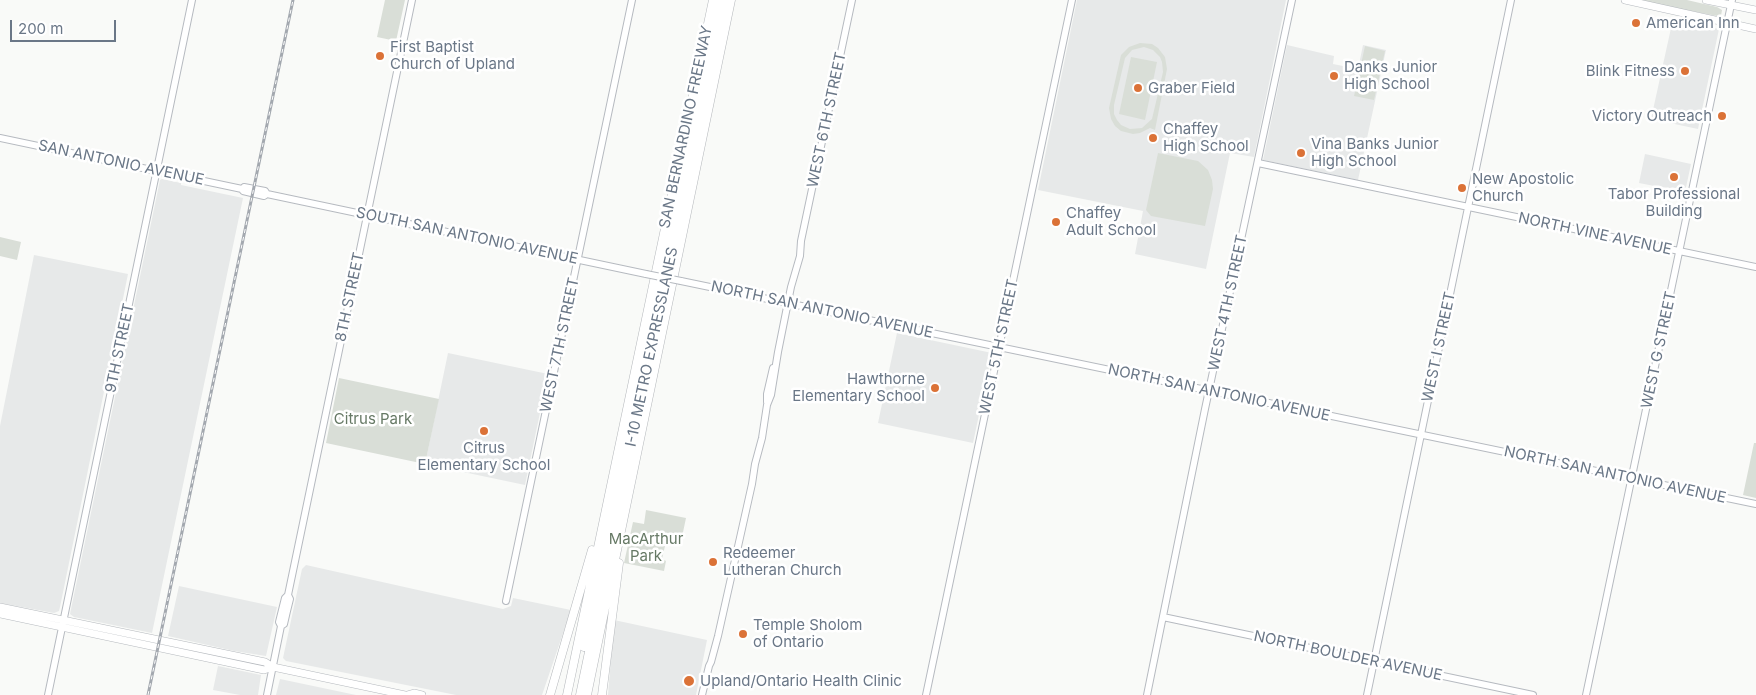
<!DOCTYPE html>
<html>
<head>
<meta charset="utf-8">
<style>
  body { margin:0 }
  #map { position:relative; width:1756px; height:695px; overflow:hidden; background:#f9faf8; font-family:Inter,sans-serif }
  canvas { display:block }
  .scale { position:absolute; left:10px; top:20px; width:106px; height:22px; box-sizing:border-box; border:2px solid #6a7787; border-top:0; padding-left:6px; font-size:15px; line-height:18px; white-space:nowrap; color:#6a7787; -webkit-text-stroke:4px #fff; paint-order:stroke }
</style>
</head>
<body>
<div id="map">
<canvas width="1756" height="695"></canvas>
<div class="scale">200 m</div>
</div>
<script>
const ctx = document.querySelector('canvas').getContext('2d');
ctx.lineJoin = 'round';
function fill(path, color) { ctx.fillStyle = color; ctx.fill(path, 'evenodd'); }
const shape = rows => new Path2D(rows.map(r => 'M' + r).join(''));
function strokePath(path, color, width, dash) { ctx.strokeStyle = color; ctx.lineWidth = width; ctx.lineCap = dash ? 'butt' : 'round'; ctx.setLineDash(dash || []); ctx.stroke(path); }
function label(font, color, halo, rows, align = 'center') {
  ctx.font = font + ' Inter,sans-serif'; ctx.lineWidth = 5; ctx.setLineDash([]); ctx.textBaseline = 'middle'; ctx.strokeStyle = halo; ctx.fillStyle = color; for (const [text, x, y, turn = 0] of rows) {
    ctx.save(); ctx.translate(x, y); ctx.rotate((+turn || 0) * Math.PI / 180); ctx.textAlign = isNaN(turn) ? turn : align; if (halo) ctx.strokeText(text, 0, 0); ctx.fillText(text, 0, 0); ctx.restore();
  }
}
const built = shape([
  [1077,0,1286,0,1254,157,1230,153,1206,269,1135,254,1143,211,1038,190],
  [1673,19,1719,29,1698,129,1651,119],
  [1287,45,1334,56,1333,64,1358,69,1363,45,1386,50,1358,180,1263,160],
  [1645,154,1691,164,1685,192,1639,183],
  [162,179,181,183,181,185,243,198,152,633,74,617,70,614,160,180],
  [34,255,128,274,60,607,59,611,54,613,0,603,0,426],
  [897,333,992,353,973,443,878,423],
  [448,353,548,374,525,485,425,464],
  [306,565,503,609,511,606,513,598,571,610,542,695,456,695,286,661,283,658,302,569],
  [179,586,277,607,266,656,234,651,168,636],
  [614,620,707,640,696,695,608,695],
  [218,666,261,675,258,695,240,695,213,690],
  [280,679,356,695,276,695]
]);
const green = shape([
  [385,0,405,0,396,41,377,37],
  [1635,0,1687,0,1717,7,1722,10,1721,16,1717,16],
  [1140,43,1152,44,1158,48,1165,57,1167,69,1155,130,1150,128,1140,133,1133,134,1121,131,1115,126,1111,119,1109,108,1121,55,1129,47],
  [1144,47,1153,50,1160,57,1162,62,1163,72,1152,119,1142,128,1130,129,1121,125,1117,120,1114,114,1114,105,1125,58,1132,50],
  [1365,46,1385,51,1374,100,1354,96],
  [1131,57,1157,62,1145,120,1119,114],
  [1158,153,1198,161,1208,170,1212,180,1213,189,1205,226,1151,216,1146,210],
  [0,237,21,242,17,260,0,256],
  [339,378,439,399,425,464,326,443],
  [1754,443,1756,443,1756,498,1743,495],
  [646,510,686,518,682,537,676,535,669,540,668,546,665,546,662,559,666,561,664,571,624,563,633,522,644,524]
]);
const secondary = shape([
  [0,138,242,189,243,191,264,196,267,194],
  [1258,163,1756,267],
  [242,189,244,187,265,191,267,194,646,274],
  [681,281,1756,504],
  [767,402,767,394,773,368],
  [506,601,632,0],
  [1163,617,1533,695],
  [281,626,284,624,287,611,290,599,288,595],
  [48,695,192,0],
  [267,695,281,626,279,622,285,598,288,595,412,0],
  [702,695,709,666,711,662,718,636,752,484,755,464,762,438,767,405,771,395,778,352,791,287,800,256,801,241,852,0],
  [926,695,1072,0],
  [1147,695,1205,409,1292,0],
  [1367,695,1511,0],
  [1586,695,1732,0]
]);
const primary = shape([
  [1625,0,1756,29],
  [1706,0,1756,10],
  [0,607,265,662,273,667,405,695],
  [0,614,264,670,273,667],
  [407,695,414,693,422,695]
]);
const highway = shape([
  [584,647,718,0],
  [550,695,592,550],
  [567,695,713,0],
  [580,695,725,0],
  [587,695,731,0],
  [602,695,619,563]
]);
const rail = shape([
  [148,695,293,0]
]);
const secondaryBridge = shape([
  [646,274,681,281]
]);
const markers = [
  [1636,23,5,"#db7237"],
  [380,56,5,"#db7237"],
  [1685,71,5,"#db7237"],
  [1334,76,5,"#db7237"],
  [1138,88,5,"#db7237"],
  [1722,116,5,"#db7237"],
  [1153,138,5,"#db7237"],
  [1301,153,5,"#db7237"],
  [1674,177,5,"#db7237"],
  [1462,188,5,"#db7237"],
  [1056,222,5,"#db7237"],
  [935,388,5,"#db7237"],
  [484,431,5,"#db7237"],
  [713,562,5,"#db7237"],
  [743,634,5,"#db7237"],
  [689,681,6,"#db7237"]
];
const poiNames = [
  ["American Inn",1646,23],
  ["First Baptist",390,47],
  ["Church of Upland",390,64],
  ["Danks Junior",1344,67],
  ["High School",1344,84],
  ["Blink Fitness",1675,71,"right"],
  ["Graber Field",1148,88],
  ["Victory Outreach",1712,116,"right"],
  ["Chaffey",1163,129],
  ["High School",1163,146],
  ["Vina Banks Junior",1311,144],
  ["High School",1311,161],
  ["New Apostolic",1472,179],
  ["Church",1472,196],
  ["Tabor Professional",1674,194,"center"],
  ["Building",1674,211,"center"],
  ["Chaffey",1066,213],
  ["Adult School",1066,230],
  ["Hawthorne",925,379,"right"],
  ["Elementary School",925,396,"right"],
  ["Citrus",484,448,"center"],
  ["Elementary School",484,465,"center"],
  ["Redeemer",723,553],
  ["Lutheran Church",723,570],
  ["Temple Sholom",753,625],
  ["of Ontario",753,642],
  ["Upland/Ontario Health Clinic",700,681]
];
const streetNames = [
  ["WEST 6TH STREET",827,120,-78],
  ["SAN BERNARDINO FREEWAY",686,127,-78],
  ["SAN ANTONIO AVENUE",121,163,12],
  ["NORTH VINE AVENUE",1595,234,12],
  ["SOUTH SAN ANTONIO AVENUE",467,236,12],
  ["8TH STREET",350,297,-78],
  ["WEST 4TH STREET",1228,303,-78],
  ["NORTH SAN ANTONIO AVENUE",822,310,12],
  ["WEST 7TH STREET",560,345,-78],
  ["I-10 METRO EXPRESSLANES",652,347,-78],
  ["WEST 5TH STREET",999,347,-78],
  ["WEST I STREET",1439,347,-78],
  ["9TH STREET",120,348,-78],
  ["WEST G STREET",1659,350,-78],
  ["NORTH SAN ANTONIO AVENUE",1219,393,12],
  ["NORTH SAN ANTONIO AVENUE",1615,475,12],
  ["NORTH BOULDER AVENUE",1348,656,12]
];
const parkNames = [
  ["Citrus Park",373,419],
  ["MacArthur",646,539],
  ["Park",646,556]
];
fill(built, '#e7e9e9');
fill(green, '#d9ded7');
strokePath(secondary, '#b6bac0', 8);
strokePath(primary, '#b5b9be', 8);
strokePath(highway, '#b5b8bc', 9);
strokePath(secondary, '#fff', 6);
strokePath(primary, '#fff', 7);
strokePath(highway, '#fff', 8);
strokePath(rail, '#a3a8af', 3);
strokePath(rail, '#fff', 1, [4]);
strokePath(secondaryBridge, '#b6bac0', 8, []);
strokePath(secondaryBridge, '#fff', 6);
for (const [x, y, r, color] of markers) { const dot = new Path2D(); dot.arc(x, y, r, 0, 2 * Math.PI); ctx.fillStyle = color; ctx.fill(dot); strokePath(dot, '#fff', 2); }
label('15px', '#6a7787', '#fff', poiNames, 'left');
label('15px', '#6a7787', '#fff', streetNames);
label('15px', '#667965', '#fff', parkNames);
</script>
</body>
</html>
